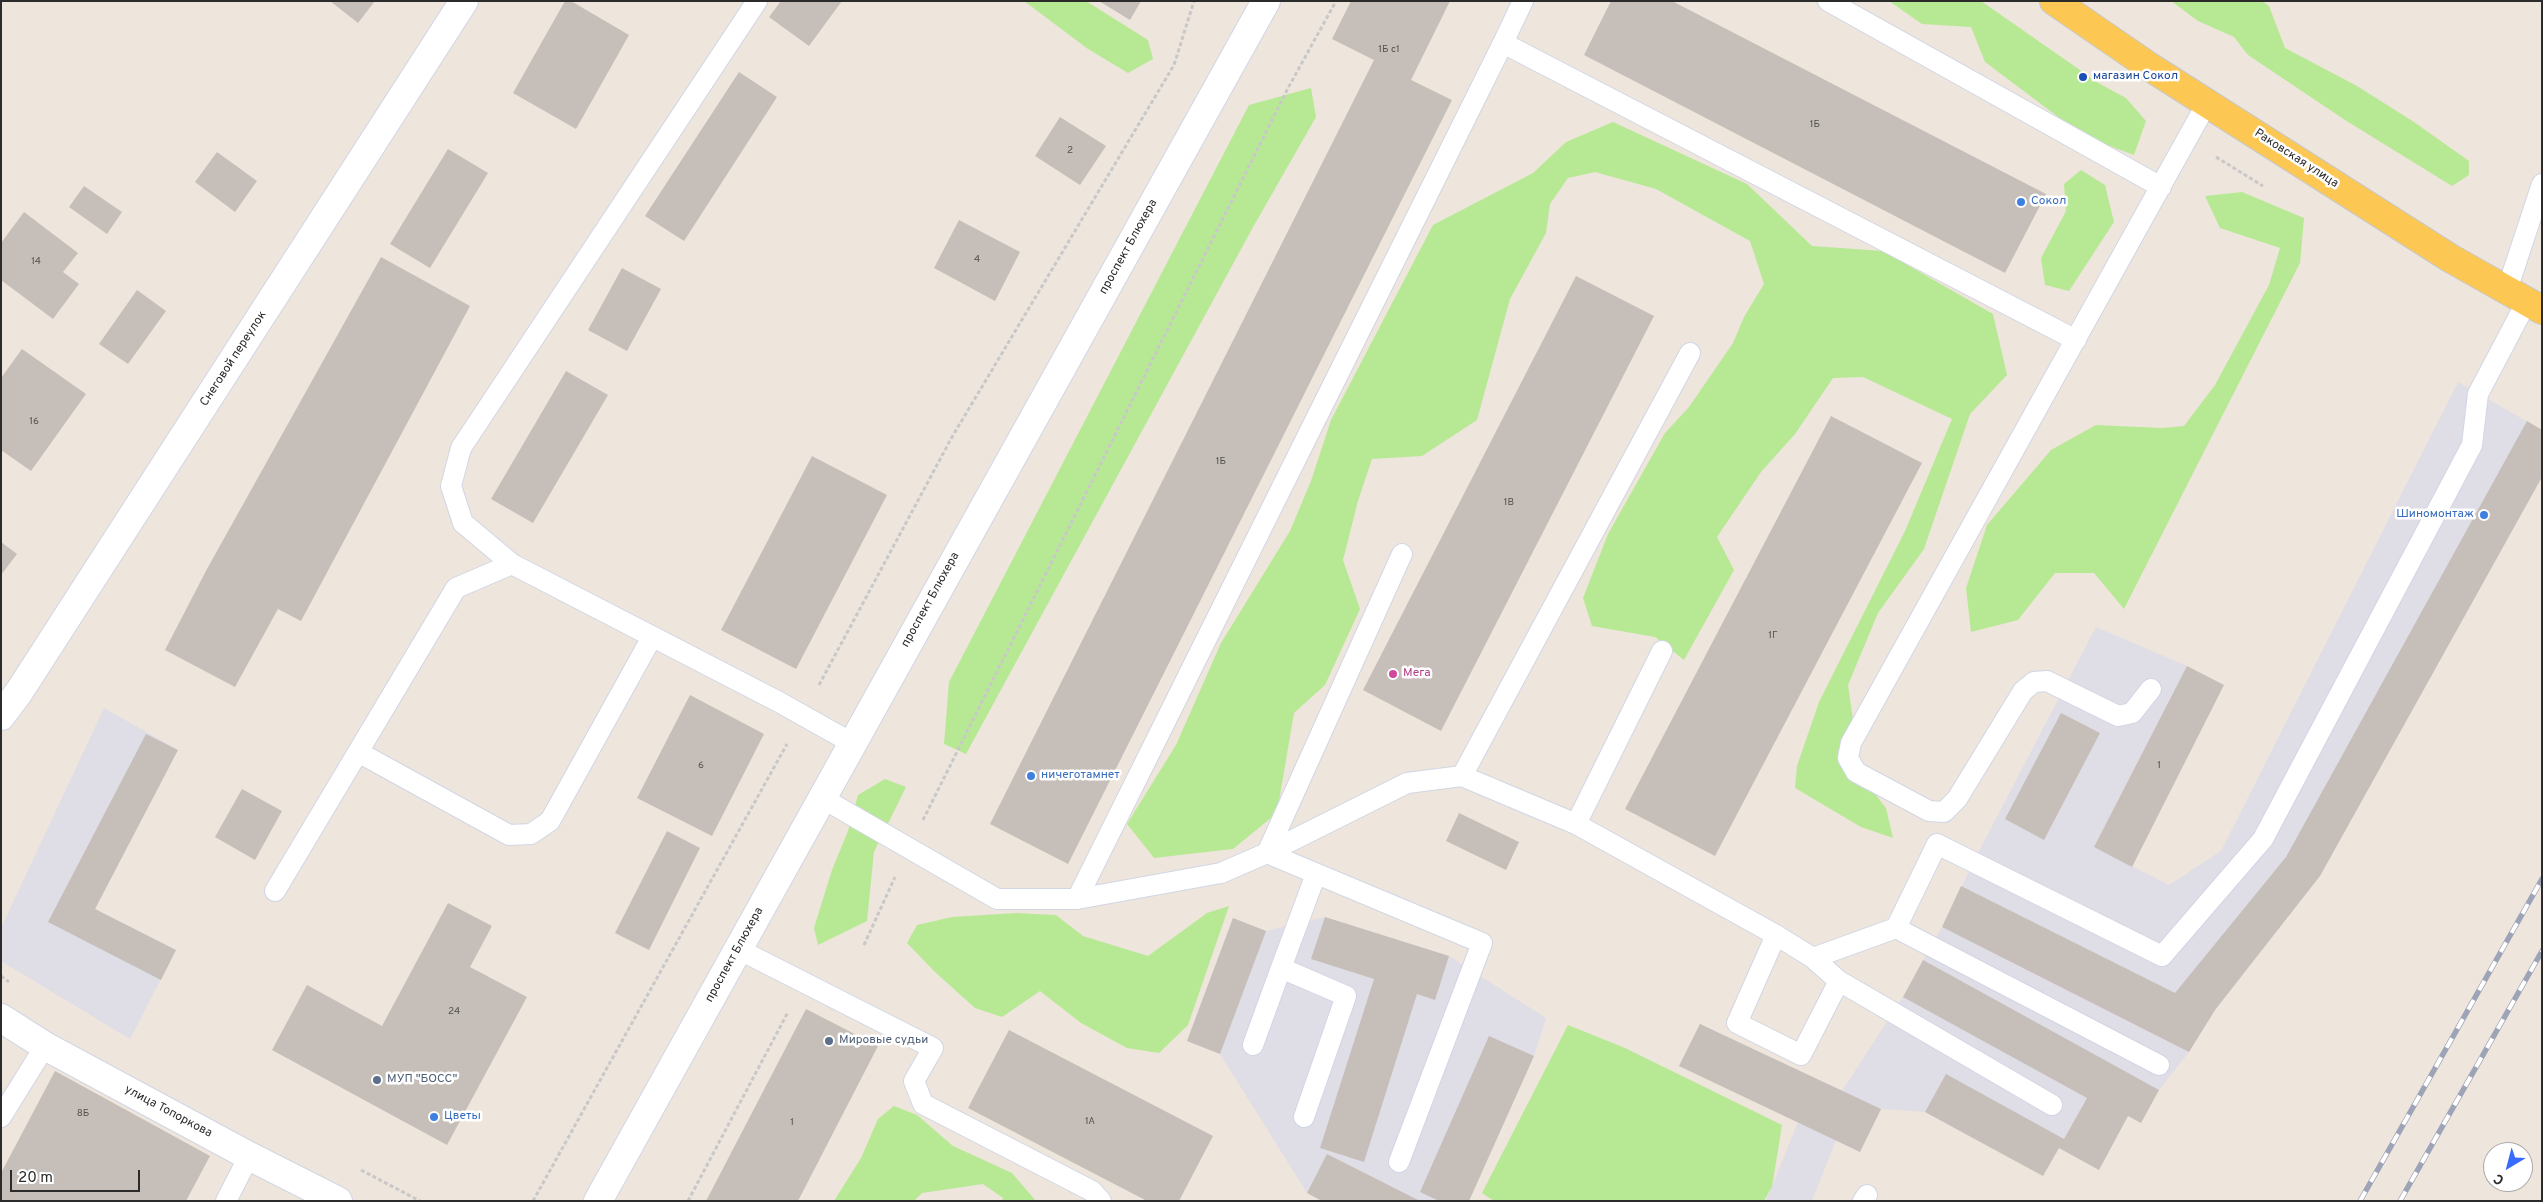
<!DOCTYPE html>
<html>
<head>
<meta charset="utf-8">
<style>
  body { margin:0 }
  #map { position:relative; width:2543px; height:1202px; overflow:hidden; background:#eee5dc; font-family:Overpass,sans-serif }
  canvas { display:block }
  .frame { position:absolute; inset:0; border:2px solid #2b2b2b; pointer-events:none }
  .north { position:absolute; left:2483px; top:1142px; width:50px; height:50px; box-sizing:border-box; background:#fff; border:1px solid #aaa; border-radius:50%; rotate:217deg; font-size:14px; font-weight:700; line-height:20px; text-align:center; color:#2b2b2b }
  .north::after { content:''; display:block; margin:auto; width:18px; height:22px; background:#386cff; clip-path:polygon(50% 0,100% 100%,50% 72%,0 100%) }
  .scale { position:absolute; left:10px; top:1170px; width:130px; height:22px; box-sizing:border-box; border:2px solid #2b2b2b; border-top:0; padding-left:6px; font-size:15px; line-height:18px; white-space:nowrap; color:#2b2b2b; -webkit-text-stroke:4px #fff; paint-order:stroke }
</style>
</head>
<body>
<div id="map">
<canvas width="2543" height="1202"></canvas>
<div class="frame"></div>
<div class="north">С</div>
<div class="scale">20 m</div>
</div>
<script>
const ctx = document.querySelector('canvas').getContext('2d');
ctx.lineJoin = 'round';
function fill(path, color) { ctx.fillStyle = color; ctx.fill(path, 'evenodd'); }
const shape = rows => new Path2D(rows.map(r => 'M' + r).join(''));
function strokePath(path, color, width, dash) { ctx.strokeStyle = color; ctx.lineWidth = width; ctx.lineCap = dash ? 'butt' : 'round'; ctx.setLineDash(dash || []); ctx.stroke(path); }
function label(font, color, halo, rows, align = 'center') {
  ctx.font = font + ' Overpass,sans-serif'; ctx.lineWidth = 5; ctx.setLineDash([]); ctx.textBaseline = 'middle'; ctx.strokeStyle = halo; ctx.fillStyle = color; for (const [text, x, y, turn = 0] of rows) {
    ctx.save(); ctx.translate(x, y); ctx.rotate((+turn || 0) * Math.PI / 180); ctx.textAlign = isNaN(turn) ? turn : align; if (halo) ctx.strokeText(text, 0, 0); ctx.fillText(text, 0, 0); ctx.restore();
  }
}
const industrial = shape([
  [2458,382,2542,430,2542,477,2320,876,2215,1010,2189,1052,2159,1090,2141,1123,2128,1116,2099,1170,2059,1148,2043,1176,1925,1112,1881,1109,1860,1152,1836,1140,1812,1201,1766,1201,1798,1122,1679,1066,1700,1024,1842,1091,1903,997,1942,927,1978,853,2096,627,2187,666,2094,847,2169,885,2221,851],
  [104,708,178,750,95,909,176,950,130,1039,1,961,1,928],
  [1325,917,1449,956,1546,1018,1534,1056,1470,1199,1472,1201,1322,1201,1307,1193,1220,1054,1187,1041,1233,918,1266,931]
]);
const green = shape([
  [1024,1,1086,1,1148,40,1153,59,1128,73,1088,49],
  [1889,1,1981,1,2100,84,2126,98,2146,121,2134,155,2085,137,1985,62,1971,27,1922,24],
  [2171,1,2262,1,2269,6,2285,48,2357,86,2414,122,2469,161,2469,175,2452,186,2345,120,2248,55,2234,37,2198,21],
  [1311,88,1316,117,1252,229,966,754,944,744,949,682,1249,105],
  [1613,122,1747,184,1812,246,1883,251,1993,314,2007,375,1970,414,1924,549,1878,613,1848,685,1861,776,1886,808,1893,838,1861,827,1795,788,1797,766,1819,702,1905,531,1952,419,1863,377,1833,378,1795,434,1761,472,1717,537,1734,570,1684,660,1655,637,1592,626,1583,598,1608,534,1665,433,1689,407,1733,343,1744,317,1764,284,1750,241,1656,189,1595,172,1568,178,1550,204,1546,233,1510,299,1477,420,1422,456,1372,459,1358,501,1343,560,1360,609,1325,685,1294,713,1277,813,1233,849,1154,858,1127,824,1176,745,1221,643,1290,531,1311,481,1331,420,1433,225,1533,173,1566,142],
  [2081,170,2105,185,2114,222,2069,291,2045,285,2041,258,2066,211,2064,184],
  [2242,192,2304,218,2300,263,2124,609,2094,573,2055,573,2018,620,1971,632,1966,588,1987,525,2051,450,2096,425,2162,428,2184,426,2215,385,2269,285,2280,248,2220,228,2205,196],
  [885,779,906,787,874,852,867,921,818,945,814,928,832,870,848,831,858,795],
  [1229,906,1188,1025,1159,1053,1127,1048,1081,1023,1040,991,1002,1017,975,1008,935,972,907,943,917,925,952,917,1016,913,1056,915,1083,936,1148,956,1207,913],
  [1568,1025,1625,1048,1782,1125,1772,1187,1764,1201,1494,1201,1482,1193],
  [894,1106,917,1115,953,1146,1012,1173,1036,1201,1002,1201,1003,1198,983,1184,922,1193,914,1201,834,1201,861,1158,878,1119]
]);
const building = shape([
  [330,1,375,1,358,23],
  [565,1,571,1,629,35,576,129,513,93],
  [781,1,842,1,809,46,769,17],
  [1099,1,1141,1,1130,20],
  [1351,1,1450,1,1411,80,1452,100,1068,864,990,824,1374,60,1332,39],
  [1611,1,1672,1,2046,194,2005,273,1584,55],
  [739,72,777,97,684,241,645,216],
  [1060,117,1106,146,1080,185,1035,156],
  [448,149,488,173,430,268,390,244],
  [217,152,257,181,235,212,195,182],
  [84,186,122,212,107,234,69,207],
  [24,212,78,253,63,272,79,284,53,319,1,280,1,243],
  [959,220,1020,252,995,301,934,268],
  [381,257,470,306,301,621,278,609,235,687,165,650,207,569],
  [622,268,661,289,627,351,588,330],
  [1576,276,1654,316,1441,731,1363,690],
  [137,290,166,311,128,364,99,344],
  [22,349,86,394,31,471,1,450,1,378],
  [566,371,608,395,533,523,491,499],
  [1831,416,1922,463,1715,856,1625,809],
  [2527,421,2542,430,2542,477,2320,876,2215,1010,2189,1052,1942,927,1961,886,2175,993,2286,857],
  [812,456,887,495,796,669,721,630],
  [1,542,17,554,1,575],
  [2187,666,2224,685,2132,867,2094,847],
  [690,695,764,734,712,836,637,798],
  [2061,713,2100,733,2044,840,2005,819],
  [146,734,178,750,95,909,176,950,161,980,48,922],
  [242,789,282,811,255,860,215,837],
  [1459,813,1519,842,1506,870,1446,841],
  [667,831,700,848,649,950,615,933],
  [448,903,492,926,470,967,527,997,447,1145,272,1050,307,985,382,1026],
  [1325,917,1449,956,1435,1000,1417,994,1364,1162,1320,1148,1374,979,1311,959],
  [1233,918,1266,931,1220,1054,1187,1041],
  [1923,960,2159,1090,2141,1123,2128,1116,2099,1170,2059,1148,2043,1176,1925,1112,1946,1074,2064,1139,2087,1098,1903,997],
  [806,1009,878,1046,798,1201,706,1201],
  [1700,1024,1881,1109,1860,1152,1679,1066],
  [1009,1030,1213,1136,1179,1201,1147,1201,968,1108],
  [1489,1036,1534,1056,1469,1201,1439,1201,1420,1192],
  [55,1071,210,1156,186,1201,1,1201,1,1173],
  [1327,1154,1420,1201,1322,1201,1307,1193]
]);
const path = shape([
  [2216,157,2263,186],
  [819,685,952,437,1174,65,1194,1],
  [923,820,1287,90,1336,1],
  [864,945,895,877],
  [1,976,9,982],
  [361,1170,420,1201],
  [533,1201,787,744],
  [688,1201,788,1012]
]);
const lane = shape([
  [757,1,461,448,451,486,463,523,512,564,779,702,852,743],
  [1523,1,1503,43,2076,340],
  [1828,1,2161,187],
  [2507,290,2542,184],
  [2151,689,2132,713,2118,716,2047,681,2034,682,2023,691,1957,799,1944,812,1929,811,1856,772,1848,758,1851,743,2207,103],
  [358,752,509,835,531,834,550,821,652,637],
  [1462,776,1690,353],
  [822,798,997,899,1077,899,1221,873,1267,853,1407,783,1462,776,1576,824,1662,651],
  [1576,824,1776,935,1813,958],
  [275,891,456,588,512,564],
  [1077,899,1503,43],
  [1896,928,1937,844,2162,956,2263,839,2472,445,2478,394,2527,301],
  [1776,935,1737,1023,1801,1055,1839,981,2052,1105],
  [738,949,933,1048,914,1081,923,1104,1092,1191,1101,1201],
  [1839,981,1813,958,1896,928,2159,1065],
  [1253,1045,1281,968],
  [1,1117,45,1046],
  [1304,1117,1346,996,1281,968,1316,874],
  [1399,1162,1482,943,1267,853,1402,554],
  [226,1201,249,1156],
  [1863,1201,1867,1195]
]);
const street = shape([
  [1,716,19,692,464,1],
  [1,1018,45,1046,249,1156,338,1201]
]);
const secondary = shape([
  [598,1201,1266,1]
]);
const primary = shape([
  [2054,1,2150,67,2450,258,2542,310]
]);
const rail = shape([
  [2360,1201,2542,879],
  [2400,1201,2542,951]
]);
const markers = [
  [2083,77,5,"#1a4fb4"],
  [2021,202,5,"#3f7fe0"],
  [2484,515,5,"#3f7fe0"],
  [1393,674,5,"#d1479c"],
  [1031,776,5,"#3f7fe0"],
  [829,1041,5,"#5c6f8a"],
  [377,1080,5,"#5c6f8a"],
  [434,1117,5,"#3f7fe0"]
];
const numberNames = [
  ["1Б с1",1389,50],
  ["1Б",1815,125],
  ["2",1070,151],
  ["4",977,260],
  ["14",36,262],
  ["16",34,422],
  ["1Б",1221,462],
  ["1В",1509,503],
  ["1Г",1773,636],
  ["6",701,766],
  ["1",2159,766],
  ["24",454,1012],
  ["8Б",83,1114],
  ["1А",1090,1122],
  ["1",792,1123]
];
const transitNames = [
  ["магазин Сокол",2093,77]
];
const streetNames = [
  ["Раковская улица",2296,159,33],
  ["проспект Блюхера",1129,247,-61],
  ["Снеговой переулок",234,359,-57],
  ["проспект Блюхера",931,600,-61],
  ["проспект Блюхера",735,955,-61],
  ["улица Топоркова",168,1112,28]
];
const shopNames = [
  ["Сокол",2031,202],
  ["Шиномонтаж",2474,515,"right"],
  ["ничеготамнет",1041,776],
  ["Цветы",444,1117]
];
const hotelNames = [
  ["Мега",1403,674]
];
const serviceNames = [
  ["Мировые судьи",839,1041],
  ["МУП \"БОСС\"",387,1080]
];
fill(industrial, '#dfdde6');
fill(green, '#b7e994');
fill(building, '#c6bfb9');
strokePath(lane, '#d1d6e5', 22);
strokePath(street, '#d1d6e5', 30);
strokePath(secondary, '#d1d6e5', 30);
strokePath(primary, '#c8c8c8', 30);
strokePath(path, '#c8c8c8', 3, [4, 2.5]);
strokePath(lane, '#fff', 20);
strokePath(street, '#fff', 28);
strokePath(secondary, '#fff', 28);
strokePath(primary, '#fcc853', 28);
strokePath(rail, '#9ea4b7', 5.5);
strokePath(rail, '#fff', 4, [11]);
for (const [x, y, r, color] of markers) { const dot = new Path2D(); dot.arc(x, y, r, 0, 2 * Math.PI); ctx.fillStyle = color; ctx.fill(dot); strokePath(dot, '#fff', 2); }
label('10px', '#52504e', null, numberNames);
label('12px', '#164399', '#fff', transitNames, 'left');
label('12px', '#2b2b2b', '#fff', streetNames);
label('12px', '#366cbe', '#fff', shopNames, 'left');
label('12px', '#b23c85', '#fff', hotelNames, 'left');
label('12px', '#4e5e75', '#fff', serviceNames, 'left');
</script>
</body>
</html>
